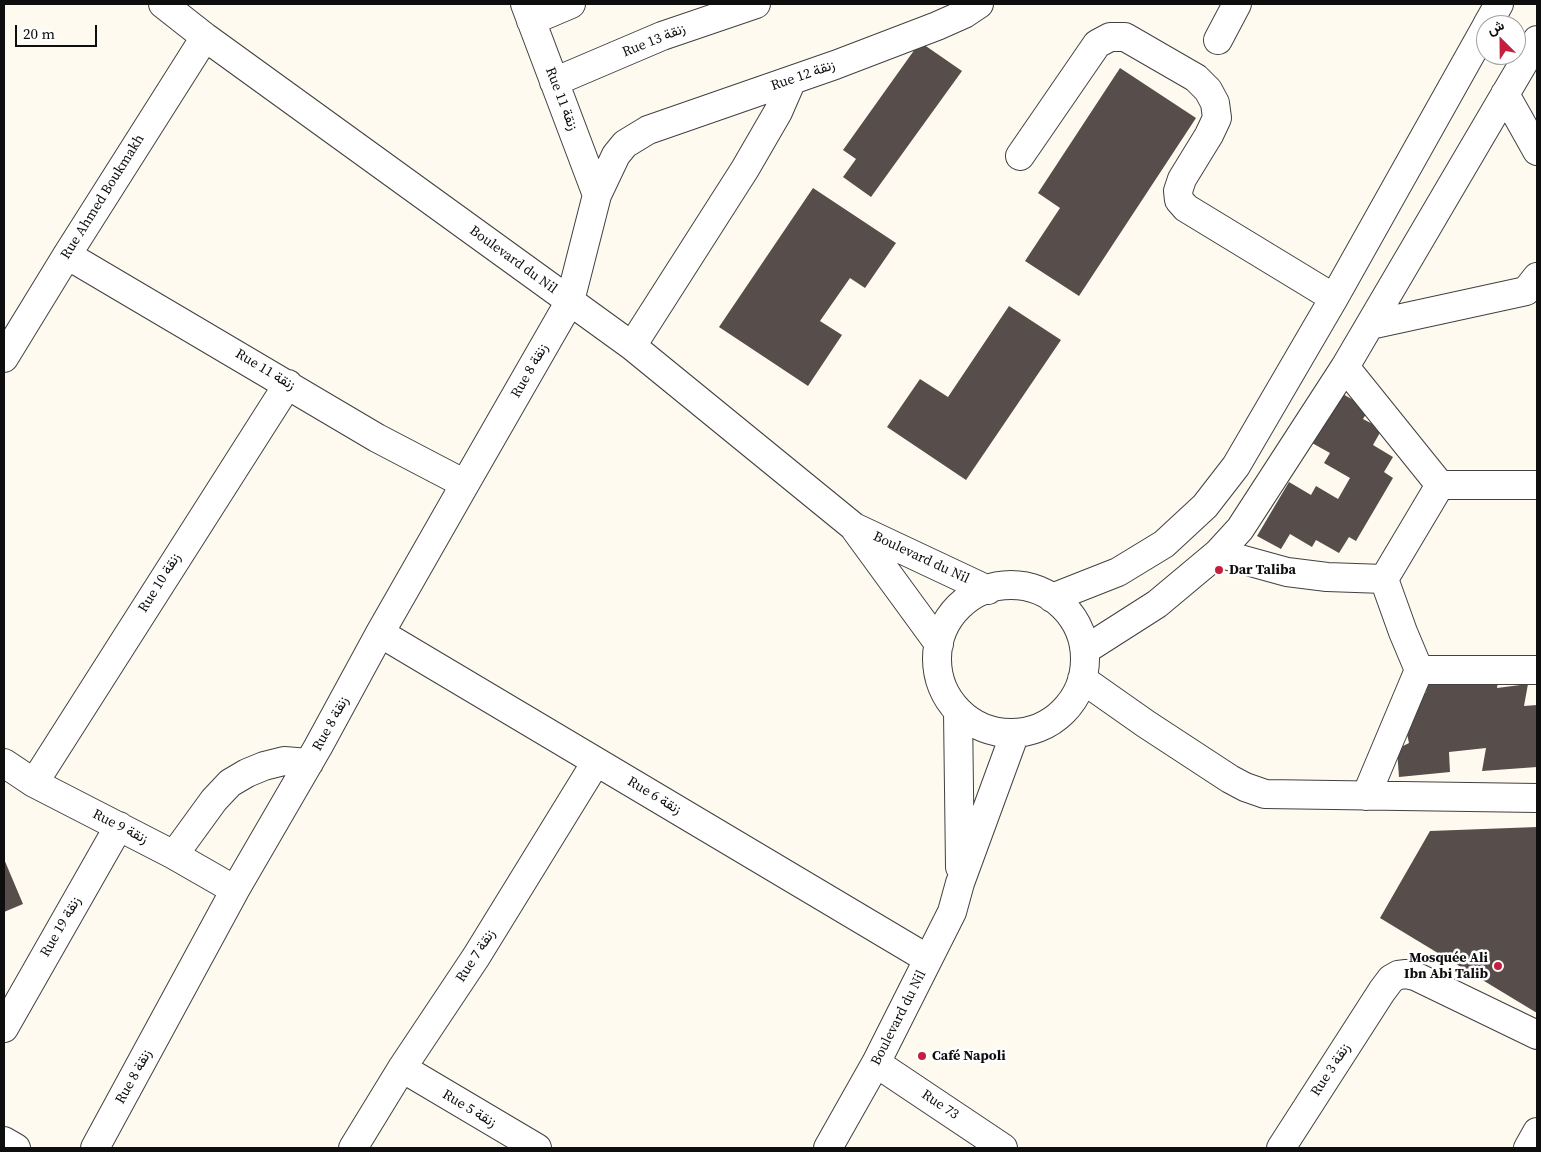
<!DOCTYPE html>
<html>
<head>
<meta charset="utf-8">
<style>
  body { margin:0 }
  #map { position:relative; width:1541px; height:1152px; overflow:hidden; background:#fffaef; font-family:"Source Serif 4",Vazirmatn,serif }
  canvas { display:block }
  .frame { position:absolute; inset:0; border:5px solid #0e0e0e; pointer-events:none }
  .north { position:absolute; left:1476px; top:15px; width:50px; height:50px; box-sizing:border-box; background:#fff; border:1px solid #9f9f9f; border-radius:50%; rotate:337deg; font-size:14px; font-weight:700; line-height:20px; text-align:center; color:#0e0e0e }
  .north::after { content:''; display:block; margin:auto; width:18px; height:22px; background:#c51f3d; clip-path:polygon(50% 0,100% 100%,50% 72%,0 100%) }
  .scale { position:absolute; left:15px; top:25px; width:82px; height:22px; box-sizing:border-box; border:2px solid #0e0e0e; border-top:0; padding-left:6px; font-size:15px; line-height:18px; white-space:nowrap; color:#0e0e0e; -webkit-text-stroke:4px #fff; paint-order:stroke }
</style>
</head>
<body>
<div id="map">
<canvas width="1541" height="1152"></canvas>
<div class="frame"></div>
<div class="north">ش</div>
<div class="scale">20 m</div>
</div>
<script>
const ctx = document.querySelector('canvas').getContext('2d');
ctx.lineJoin = 'round';
function fill(path, color) { ctx.fillStyle = color; ctx.fill(path, 'evenodd'); }
const shape = rows => new Path2D(rows.map(r => 'M' + r).join(''));
function strokePath(path, color, width, dash) { ctx.strokeStyle = color; ctx.lineWidth = width; ctx.lineCap = dash ? 'butt' : 'round'; ctx.setLineDash(dash || []); ctx.stroke(path); }
function label(font, color, halo, rows, align = 'center') {
  ctx.font = font + ' "Source Serif 4",Vazirmatn,serif'; ctx.lineWidth = 5; ctx.setLineDash([]); ctx.textBaseline = 'middle'; ctx.strokeStyle = halo; ctx.fillStyle = color; for (const [text, x, y, turn = 0] of rows) {
    ctx.save(); ctx.translate(x, y); ctx.rotate((+turn || 0) * Math.PI / 180); ctx.textAlign = isNaN(turn) ? turn : align; if (halo) ctx.strokeText(text, 0, 0); ctx.fillText(text, 0, 0); ctx.restore();
  }
}
const building = shape([
  [920,42,962,71,871,197,843,177,856,159,843,150],
  [1120,68,1196,118,1079,296,1025,261,1060,208,1038,193],
  [813,188,896,243,865,288,850,278,820,321,842,335,808,386,719,327],
  [1009,306,1061,340,966,480,887,427,920,379,948,397],
  [1341,393,1369,409,1363,419,1382,429,1373,445,1393,457,1384,472,1393,478,1356,541,1349,537,1339,553,1316,540,1312,547,1290,534,1281,549,1257,536,1289,482,1311,495,1316,486,1338,499,1350,478,1324,463,1330,453,1312,443],
  [1500,671,1497,688,1528,684,1524,706,1537,705,1537,767,1482,771,1486,748,1449,752,1450,772,1399,777,1397,749,1409,743,1405,725,1412,725,1415,693,1426,693,1427,680],
  [1537,827,1537,1013,1380,918,1430,831],
  [4,859,23,904,4,912]
]);
const minor = shape([
  [163,4,205,37,632,346,854,527,988,590],
  [525,4,597,195],
  [531,21,571,4],
  [1487,25,1499,4],
  [1218,40,1237,4],
  [554,82,662,36,756,4],
  [1505,94,1537,151],
  [1020,156,1097,44,1110,37,1125,37,1196,78,1208,90,1215,103,1217,118,1209,135,1182,179,1178,191,1179,200,1186,208,1334,298],
  [67,255,377,438,465,484],
  [1370,325,1526,291,1537,277],
  [632,346,745,169,778,112,792,80],
  [4,358,67,255,205,37],
  [1345,367,1440,485,1537,485],
  [1440,485,1384,579,1403,632,1419,670,1537,670],
  [855,529,939,644],
  [1218,553,1287,572,1327,577,1384,579],
  '937 659a74 74 0 1 1 148 0a74 74 0 1 1-148 0Z',
  [1052,598,1118,572,1164,544,1205,506,1236,466,1334,298,1486,27],
  [380,633,928,959],
  [1085,650,1157,604,1218,553,1240,529,1345,367,1537,40],
  [1082,679,1146,724,1230,779,1245,787,1265,794,1537,798],
  [958,712,960,867],
  [4,763,34,783,174,855,235,890],
  [34,783,288,384],
  [1366,796,1419,670],
  [174,855,214,800,230,783,247,773,264,766,284,761,309,763],
  [4,1028,119,826],
  [876,1063,1003,1148],
  [402,1068,537,1148],
  [4,1141,16,1148],
  [95,1148,235,890,318,747,380,633,465,484,570,301,597,195,616,155,625,144,648,130,835,65,937,26,964,14,979,4],
  [353,1148,402,1068,476,957,596,762],
  [828,1148,876,1063,952,912,960,883,1015,733],
  [1281,1148,1382,991,1391,979,1398,975,1406,974,1415,976,1537,1035],
  [1528,1148,1537,1132]
]);
const markers = [
  [1219,570,5,"#c51f3d"],
  [1498,966,5,"#c51f3d"],
  [922,1056,5,"#c51f3d"]
];
const streetNames = [
  ["Rue 13 زنقة",654,41,-22],
  ["Rue 12 زنقة",803,76,-19],
  ["Rue 11 زنقة",561,99,69],
  ["Rue Ahmed Boukmakh",103,197,-58],
  ["Boulevard du Nil",513,260,36],
  ["Rue 11 زنقة",265,370,31],
  ["Rue 8 زنقة",530,371,-60],
  ["Boulevard du Nil",921,558,25],
  ["Rue 10 زنقة",160,583,-58],
  ["Rue 8 زنقة",331,724,-61],
  ["Rue 6 زنقة",654,796,31],
  ["Rue 9 زنقة",120,827,27],
  ["Rue 19 زنقة",61,927,-60],
  ["Rue 7 زنقة",476,956,-57],
  ["Boulevard du Nil",899,1018,-63],
  ["Rue 3 زنقة",1331,1070,-57],
  ["Rue 8 زنقة",134,1077,-61],
  ["Rue 73",940,1105,34],
  ["Rue 5 زنقة",469,1109,31]
];
const poiNames = [
  ["Dar Taliba",1229,570],
  ["Mosquée Ali",1488,958,"right"],
  ["Ibn Abi Talib",1488,974,"right"],
  ["Café Napoli",932,1056]
];
fill(building, '#574d4a');
strokePath(minor, '#414141', 30);
strokePath(minor, '#fff', 28);
for (const [x, y, r, color] of markers) { const dot = new Path2D(); dot.arc(x, y, r, 0, 2 * Math.PI); ctx.fillStyle = color; ctx.fill(dot); strokePath(dot, '#fff', 2); }
label('14px', '#0e0e0e', '#fff', streetNames);
label('bold 14px', '#0e0e0e', '#fff', poiNames, 'left');
</script>
</body>
</html>
